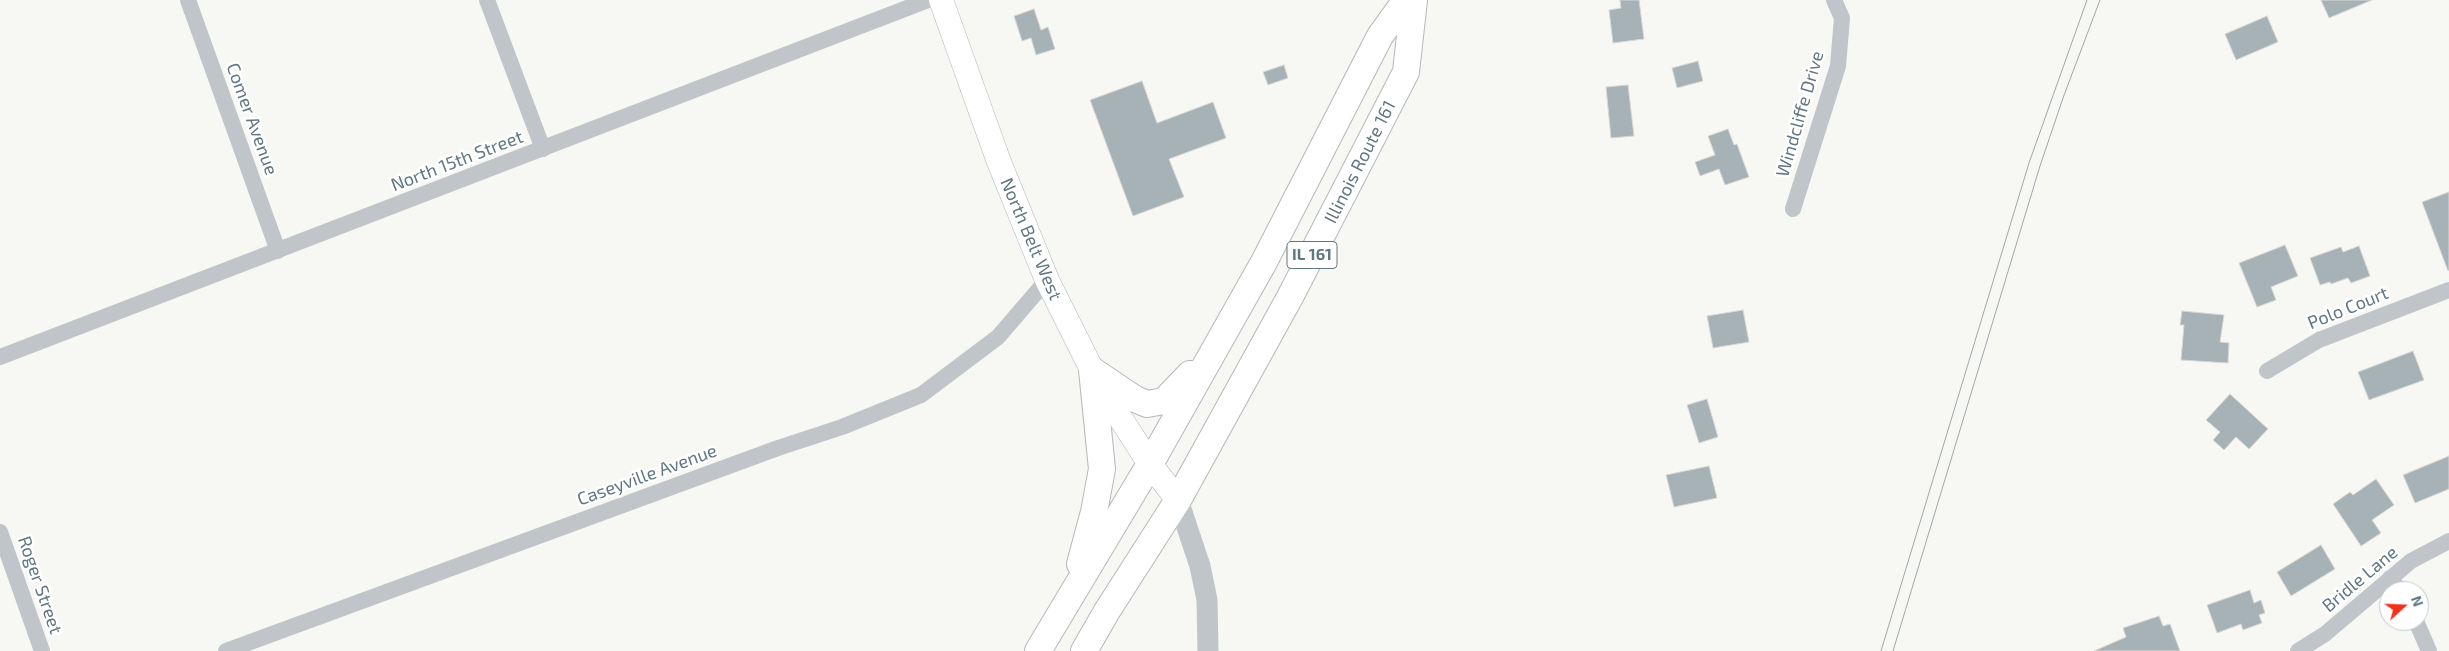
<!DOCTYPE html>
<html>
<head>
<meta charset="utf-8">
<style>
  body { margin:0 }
  #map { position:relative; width:2449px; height:651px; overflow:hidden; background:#f7f7f3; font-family:"Exo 2",sans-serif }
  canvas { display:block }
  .north { position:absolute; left:2379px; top:581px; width:50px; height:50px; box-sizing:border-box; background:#fff; border:1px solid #bfc9cd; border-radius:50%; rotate:70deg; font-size:14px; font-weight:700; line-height:20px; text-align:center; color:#607781 }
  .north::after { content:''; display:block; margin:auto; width:18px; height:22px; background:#f1311a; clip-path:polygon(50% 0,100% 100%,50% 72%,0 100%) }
</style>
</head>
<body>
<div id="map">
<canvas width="2449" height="651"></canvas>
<div class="north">N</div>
</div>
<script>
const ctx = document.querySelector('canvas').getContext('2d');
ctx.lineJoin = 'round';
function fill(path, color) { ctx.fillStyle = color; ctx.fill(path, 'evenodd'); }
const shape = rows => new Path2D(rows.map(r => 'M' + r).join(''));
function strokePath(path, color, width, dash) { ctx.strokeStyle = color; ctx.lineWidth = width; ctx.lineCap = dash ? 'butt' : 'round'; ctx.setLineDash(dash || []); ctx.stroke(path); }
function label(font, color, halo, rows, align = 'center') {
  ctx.font = font + ' "Exo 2",sans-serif'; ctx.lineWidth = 5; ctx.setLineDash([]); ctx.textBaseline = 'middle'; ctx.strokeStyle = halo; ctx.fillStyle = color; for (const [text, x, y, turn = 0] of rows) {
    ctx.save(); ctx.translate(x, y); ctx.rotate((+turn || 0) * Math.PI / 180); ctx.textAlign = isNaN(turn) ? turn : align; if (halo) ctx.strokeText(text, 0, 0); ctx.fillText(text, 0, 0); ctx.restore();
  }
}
const building = shape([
  [1620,0,1639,0,1644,39,1613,43,1609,10,1621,8,1620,0],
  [2321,0,2372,0,2329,18,2321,0],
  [1034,9,1041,30,1048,27,1055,49,1036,55,1031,38,1022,41,1014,16,1034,9],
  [2267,16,2278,42,2236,60,2225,34,2267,16],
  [1698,61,1703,81,1677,88,1672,68,1698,61],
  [1284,65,1288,78,1268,85,1263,72,1284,65],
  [1142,81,1157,123,1213,102,1226,138,1169,159,1184,197,1133,216,1090,100,1142,81],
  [1628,85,1634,136,1611,138,1606,87,1628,85],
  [1728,129,1734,145,1737,144,1749,177,1725,185,1719,169,1700,176,1695,162,1715,155,1708,136,1728,129],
  [2449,192,2449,270,2448,271,2422,202,2449,192],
  [2285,245,2298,276,2271,287,2276,300,2257,307,2239,263,2285,245],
  [2359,246,2370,276,2351,283,2348,278,2331,284,2330,282,2320,285,2310,258,2341,247,2343,252,2359,246],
  [1743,310,1749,342,1713,348,1707,316,1743,310],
  [2182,311,2224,315,2220,342,2229,343,2228,363,2181,360,2184,325,2180,325,2182,311],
  [2413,351,2424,380,2369,400,2358,372,2413,351],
  [2230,394,2268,429,2249,449,2236,437,2224,450,2213,440,2220,432,2206,420,2230,394],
  [1707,399,1718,437,1699,443,1687,405,1707,399],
  [2449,456,2449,489,2415,503,2403,475,2449,456],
  [1709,466,1717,498,1674,507,1666,475,1709,466],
  [2376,479,2394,505,2372,520,2381,533,2361,546,2333,504,2350,492,2353,495,2376,479],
  [2321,545,2335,569,2291,596,2277,572,2321,545],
  [2250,590,2254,603,2261,600,2265,613,2259,615,2262,623,2243,630,2241,624,2217,633,2207,605,2250,590],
  [2159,616,2163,626,2170,624,2180,651,2094,651,2126,637,2123,628,2159,616]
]);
const minor = shape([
  [188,0,278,251],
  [487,0,543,149],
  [1793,209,1838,66,1842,18,1834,0],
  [0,357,928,0],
  [2267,371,2319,340,2449,290],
  [0,532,42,651],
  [2390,578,2400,591],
  [2416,621,2429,651],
  [226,651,778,448,842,427,921,395,998,337,1047,280],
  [2298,651,2325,634,2411,561,2449,541]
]);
const tertiary = shape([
  [1178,500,1200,566,1207,600,1208,651]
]);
const secondary = shape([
  [941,0,999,162,1047,280,1101,388,1150,464,1178,500]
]);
const primary = shape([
  [1092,370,1135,399,1147,404,1164,401,1190,374],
  [1080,564,1094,512,1102,469,1092,370],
  [1038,651,1150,464,1264,262,1380,36,1406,0],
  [1084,651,1107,611,1178,500,1290,297,1406,72,1414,0]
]);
const tram = shape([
  [1881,651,2029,163,2087,0],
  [1893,651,2040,166,2063,98,2100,0]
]);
const shields = [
  [1312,255,50]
];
const shieldNames = [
  ["IL 161",1312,255]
];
const streetNames = [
  ["Windcliffe Drive",1800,114,-74],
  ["Comer Avenue",252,119,70],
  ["North 15th Street",457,161,-21],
  ["Illinois Route 161",1360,162,-63],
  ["North Belt West",1031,239,67],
  ["Polo Court",2348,308,-22],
  ["Caseyville Avenue",647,475,-20],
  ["Bridle Lane",2360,579,-40],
  ["Roger Street",40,585,71]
];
fill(building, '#a6b2b6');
strokePath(building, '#d9d8d6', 1);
strokePath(secondary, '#b1b9bd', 25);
strokePath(primary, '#b2b9bc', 28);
strokePath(minor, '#bfc5c8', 16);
strokePath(tertiary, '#bfc5c8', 21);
strokePath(secondary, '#fff', 24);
strokePath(primary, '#fff', 26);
strokePath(tram, '#9ea8ad', 1);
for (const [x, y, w] of shields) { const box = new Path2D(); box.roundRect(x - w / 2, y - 13.5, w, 27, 4); ctx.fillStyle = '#fff'; ctx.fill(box); strokePath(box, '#607781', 1); }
label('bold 16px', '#607781', null, shieldNames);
label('18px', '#607781', '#fff', streetNames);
</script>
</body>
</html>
